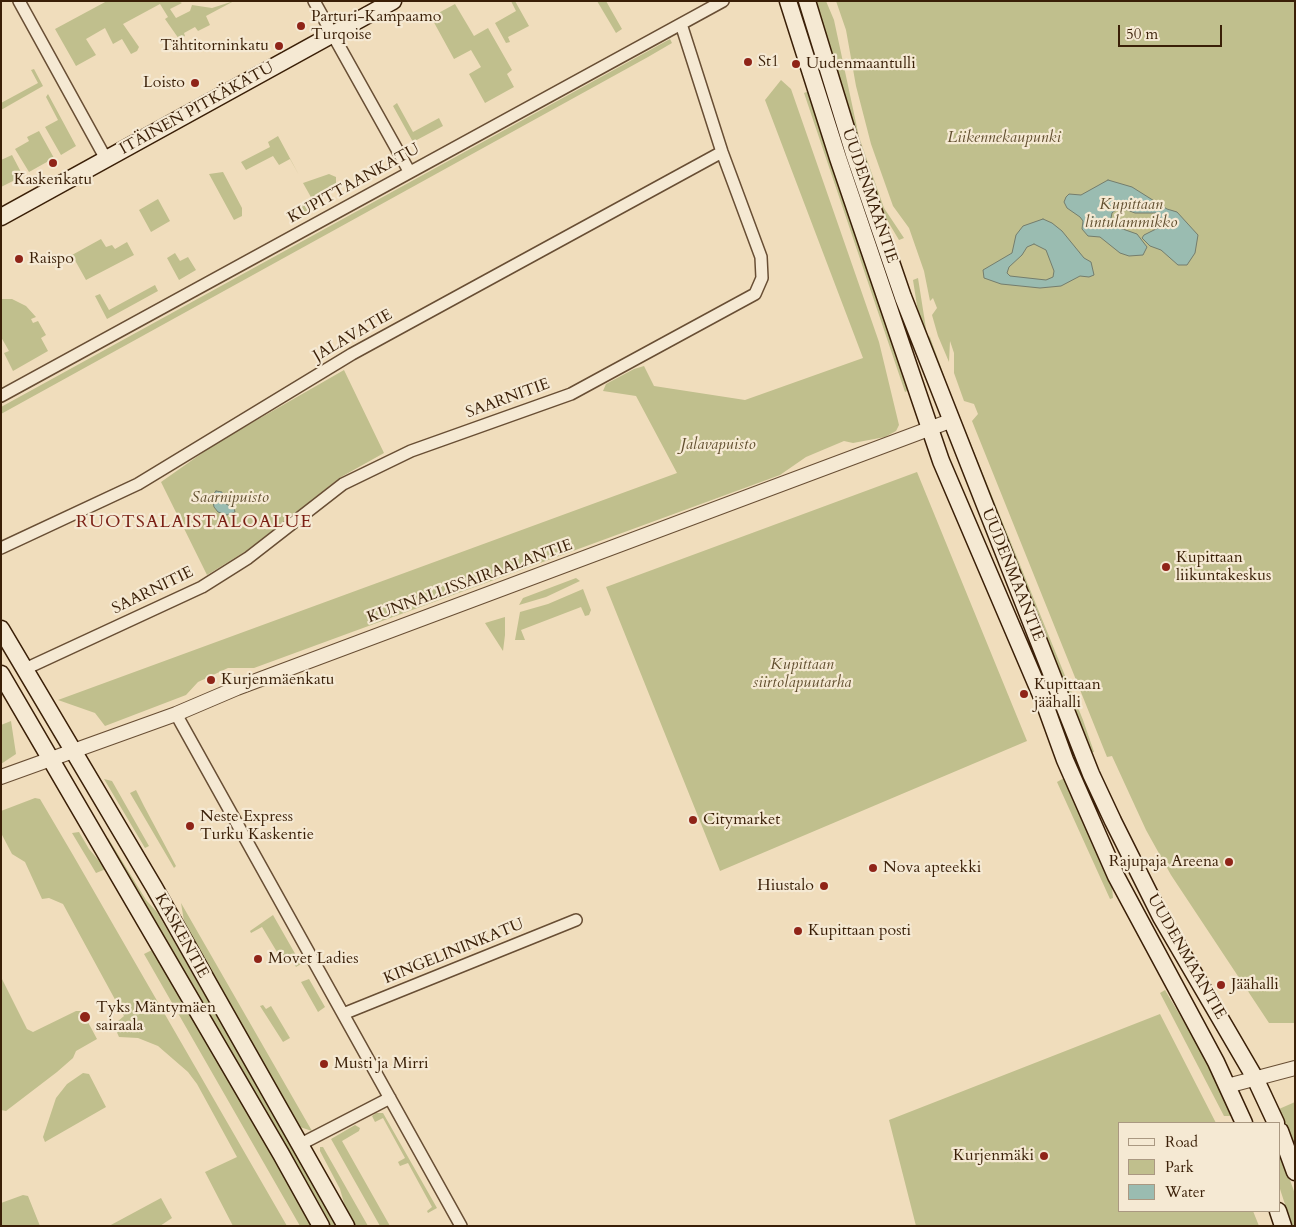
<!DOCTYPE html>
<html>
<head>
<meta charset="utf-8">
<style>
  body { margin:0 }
  #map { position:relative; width:1296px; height:1227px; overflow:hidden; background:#f0ddbc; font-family:Cardo,serif }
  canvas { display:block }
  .frame { position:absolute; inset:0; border:2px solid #3a1f07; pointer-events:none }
  .legend { position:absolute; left:1118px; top:1122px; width:162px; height:90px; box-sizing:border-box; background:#f5e9d3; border:1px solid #aa9881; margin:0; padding:6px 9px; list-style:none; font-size:15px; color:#3a1f07 }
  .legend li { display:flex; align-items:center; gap:10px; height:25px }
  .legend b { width:25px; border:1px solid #aa9881 }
  .scale { position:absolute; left:1118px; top:25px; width:104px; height:22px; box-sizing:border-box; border:2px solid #3a1f07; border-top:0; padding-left:6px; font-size:15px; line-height:18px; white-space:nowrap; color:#3a1f07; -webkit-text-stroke:4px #f5e9d3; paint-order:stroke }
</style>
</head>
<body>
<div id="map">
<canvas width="1296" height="1227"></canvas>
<div class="frame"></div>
<ul class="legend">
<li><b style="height:6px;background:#f5e9d3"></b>Road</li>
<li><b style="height:14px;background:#c0bf8d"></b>Park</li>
<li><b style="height:14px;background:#9abcb1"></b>Water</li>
</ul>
<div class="scale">50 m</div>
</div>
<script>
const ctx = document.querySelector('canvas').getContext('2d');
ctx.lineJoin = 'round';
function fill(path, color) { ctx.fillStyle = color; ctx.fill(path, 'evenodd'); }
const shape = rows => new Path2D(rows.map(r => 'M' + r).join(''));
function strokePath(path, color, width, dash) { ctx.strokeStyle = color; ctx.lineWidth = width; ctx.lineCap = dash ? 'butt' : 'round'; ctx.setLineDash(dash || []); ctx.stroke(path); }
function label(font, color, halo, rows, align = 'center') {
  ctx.font = font + ' Cardo,serif'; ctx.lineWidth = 4.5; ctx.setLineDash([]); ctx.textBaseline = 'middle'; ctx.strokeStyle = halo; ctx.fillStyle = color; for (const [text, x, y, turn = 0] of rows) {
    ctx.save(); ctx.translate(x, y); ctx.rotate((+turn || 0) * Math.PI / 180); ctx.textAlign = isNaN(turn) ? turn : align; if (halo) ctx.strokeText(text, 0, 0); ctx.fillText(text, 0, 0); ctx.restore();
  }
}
const green = shape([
  [107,1,178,1,182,3,170,9,176,18,190,11,192,5,212,8,234,1,206,16,210,25,198,31,195,27,184,33,185,36,179,39,165,19,168,17,160,4,123,24,139,47,137,51,131,54,122,39,113,44,105,28,86,39,96,55,76,66,55,29],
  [511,1,515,1,529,26,508,37,510,42,506,43,495,23,516,11],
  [597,1,606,1,622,29,616,33],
  [816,1,826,1,834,20,859,137,884,208,904,238,899,240,881,210,866,167],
  [836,1,1295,1,1295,1023,1269,1023,1171,875,1146,830,1112,756,1107,757,972,421,978,414,974,404,964,401,954,373,954,353,950,341,949,362,938,336,932,315,937,308,933,298,930,301,924,271,909,228,893,206,871,144,856,86,846,30],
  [455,4,474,36,488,28,512,70,507,74,514,87,485,103,469,74,481,67,471,50,454,59,431,17],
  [670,39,672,43,648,57,1,414,1,407],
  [34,69,43,86,1,110,1,103,38,83,31,70],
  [781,80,791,89,879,342,899,425,896,431,885,437,853,443,844,441,806,457,780,475,254,668,228,668,198,682,186,695,105,726,95,713,58,700,677,473,636,396,603,391,606,384,634,369,644,366,654,386,745,400,863,358,765,100],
  [809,91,909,390,905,392,804,93],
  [48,94,76,146,61,155,45,127,58,120,46,97],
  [397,103,413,132,439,118,443,126,413,142,393,106],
  [39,131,54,158,29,172,15,149,29,141,27,137],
  [278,136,299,175,290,159,279,165,273,156,246,170,241,162,270,147,268,142],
  [12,155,23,176,1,187,1,160],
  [223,172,242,208,242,216,234,220,209,174],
  [329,174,336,177,336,186,312,199,316,205,301,214,297,207,312,199,303,183],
  [158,199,170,221,151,232,139,210],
  [101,239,106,247,112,245,115,249,127,242,134,255,86,280,72,255],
  [175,253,180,261,188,257,196,270,179,280,167,258],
  [918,278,927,335,930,337,946,381,943,382,920,325,913,280],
  [155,285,158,291,107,319,95,296,100,294,109,310],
  [1,299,12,299,26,306,36,317,31,319,33,323,38,321,46,335,41,338,48,351,13,371,4,353,9,351,1,337],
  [344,370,384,453,341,477,246,551,207,575,161,482,215,444],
  [966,432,1083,720,1094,752,1091,752,963,433],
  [917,472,1027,741,720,871,606,587],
  [576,578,580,581,546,597,519,605,523,598],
  [583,589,591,610,589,615,585,616,581,607,521,630,525,640,515,640,520,612,548,604],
  [505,617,505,635,503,651,485,623],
  [11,721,16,754,1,764,1,725],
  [1064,778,1112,887,1113,898,1110,899,1057,782],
  [104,779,112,781,149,846,145,848],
  [136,790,144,806,176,866,174,868,130,793],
  [35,798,40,799,73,855,287,1226,233,1226,205,1172,237,1157,197,1084,188,1072,158,1046,138,1038,119,1037,115,1028,117,1022,124,1016,63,904,49,898,42,899,25,862,12,854,1,833,1,811],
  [79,832,89,849,106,869,96,873,72,833],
  [108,838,146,900,157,912,338,1226,330,1226,106,839],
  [181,903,312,1131,300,1127,208,970,184,921],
  [273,915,301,964,296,967,288,954,280,957,262,927,251,933,250,931],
  [152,950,191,1014,313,1226,300,1226,144,954],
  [1,977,27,1029,33,1032,76,1011,82,1011,97,1039,76,1051,73,1058,57,1072,6,1111,1,1110],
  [309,979,325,1007,318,1012,301,982],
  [1165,990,1200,1049,1232,1116,1224,1116,1160,993],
  [263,1005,266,1009,271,1006,290,1038,283,1042,260,1006],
  [1160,1014,1216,1123,1120,1123,1120,1211,1253,1211,1259,1226,916,1226,889,1120],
  [83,1073,89,1074,106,1107,45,1142,43,1137,56,1098,67,1084],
  [1295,1102,1295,1151,1279,1109],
  [376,1113,383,1113,437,1208,428,1213,427,1211,432,1207,408,1163,400,1166,398,1162,405,1158,383,1118,375,1122,372,1116],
  [355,1125,360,1128,359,1131,342,1141,390,1226,380,1226,331,1139],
  [320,1147,323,1147,368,1226,355,1226,346,1210,340,1189,320,1151],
  [1280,1152,1295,1194,1295,1226,1292,1226,1280,1189],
  [23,1195,28,1196,40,1226,1,1226,1,1203],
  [161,1198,172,1218,160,1226,109,1226]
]);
const water = shape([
  [1108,180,1132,187,1167,209,1177,212,1198,235,1195,253,1187,265,1178,265,1161,250,1150,246,1142,238,1144,235,1160,227,1161,218,1156,213,1135,213,1119,207,1112,213,1111,218,1117,227,1137,234,1147,247,1143,255,1129,256,1120,253,1100,237,1088,236,1082,229,1083,221,1080,217,1067,208,1064,202,1066,197,1069,194,1081,195,1108,180],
  [1043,219,1052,223,1062,231,1084,258,1091,262,1094,275,1089,277,1080,276,1061,286,1040,288,1001,284,984,278,983,270,1012,253,1016,235,1023,226,1043,219],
  [1034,244,1046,250,1054,271,1053,277,1046,280,1010,276,1007,273,1009,267,1022,255,1027,247,1034,244],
  [216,491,222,492,226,504,234,508,235,512,227,515,218,512,214,507,212,496,216,491]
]);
const minor = shape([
  [19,1,106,159],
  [314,1,409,171],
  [1,396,723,1],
  [1,548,138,484,352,354,722,152],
  [25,669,202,587,248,558,343,484,411,451,571,394,755,294,762,278,761,257,722,152,681,24],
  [176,714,461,1226],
  [343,1014,576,920],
  [299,1145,390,1098]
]);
const tertiary = shape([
  [1,777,176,714,237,688,950,421],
  [1227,1086,1295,1068]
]);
const secondary = shape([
  [788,1,838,158,941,461,1044,702,1065,760,1116,876,1216,1062,1244,1123],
  [807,1,854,154,903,297,1091,774,1113,821,1161,917,1255,1078,1276,1123],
  [1,217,393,1],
  [1,629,154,887,346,1226],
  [1,674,281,1154,321,1226],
  [1280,1131,1295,1172],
  [1278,1211,1283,1226]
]);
const markers = [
  [301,26,5,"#8f2418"],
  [279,46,5,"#8f2418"],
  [748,62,5,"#8f2418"],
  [796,64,5,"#8f2418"],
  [195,83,5,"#8f2418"],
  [53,163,5,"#8f2418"],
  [19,259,5,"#8f2418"],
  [1166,567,5,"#8f2418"],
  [211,680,5,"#8f2418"],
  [1024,694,5,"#8f2418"],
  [693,820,5,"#8f2418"],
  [190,826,5,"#8f2418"],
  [1229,862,5,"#8f2418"],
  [873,868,5,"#8f2418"],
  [824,886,5,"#8f2418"],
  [798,931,5,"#8f2418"],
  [258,959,5,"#8f2418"],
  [1221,985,5,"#8f2418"],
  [85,1017,6,"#8f2418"],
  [324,1064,5,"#8f2418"],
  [1044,1156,5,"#8f2418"]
];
const poiNames = [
  ["Parturi-Kampaamo",311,17],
  ["Turqoise",311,35],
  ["Tähtitorninkatu",269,46,"right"],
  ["St1",758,62],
  ["Uudenmaantulli",806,64],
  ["Loisto",185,83,"right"],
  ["Kaskenkatu",53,180,"center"],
  ["Raispo",29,259],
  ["Kupittaan",1176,558],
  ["liikuntakeskus",1176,576],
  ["Kurjenmäenkatu",221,680],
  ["Kupittaan",1034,685],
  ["jäähalli",1034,703],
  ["Neste Express",200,817],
  ["Turku Kaskentie",200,835],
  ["Citymarket",703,820],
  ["Rajupaja Areena",1219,862,"right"],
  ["Nova apteekki",883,868],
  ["Hiustalo",814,886,"right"],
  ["Kupittaan posti",808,931],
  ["Movet Ladies",268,959],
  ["Jäähalli",1231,985],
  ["Tyks Mäntymäen",96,1008],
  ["sairaala",96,1026],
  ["Musti ja Mirri",334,1064],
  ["Kurjenmäki",1034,1156,"right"]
];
const streetNames = [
  ["ITÄINEN PITKÄKATU",197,109,-29],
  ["KUPITTAANKATU",354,184,-29],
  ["UUDENMAANTIE",869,196,71],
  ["JALAVATIE",353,336,-30],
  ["SAARNITIE",508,399,-20],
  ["UUDENMAANTIE",1012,575,68],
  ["KUNNALLISSAIRAALANTIE",470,582,-20],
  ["SAARNITIE",153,591,-26],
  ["KASKENTIE",181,936,61],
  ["KINGELININKATU",454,952,-22],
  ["UUDENMAANTIE",1186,957,60]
];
const parkNames = [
  ["Liikennekaupunki",1004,138],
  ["Kupittaan",1131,205],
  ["lintulammikko",1131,223],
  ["Jalavapuisto",718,445],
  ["Saarnipuisto",230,498],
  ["Kupittaan",802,665],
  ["siirtolapuutarha",802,683]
];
const neighbourhoodNames = [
  ["RUOTSALAISTALOALUE",194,523]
];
fill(green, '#c0bf8d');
fill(water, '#9abcb1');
strokePath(water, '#747d6d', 1);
strokePath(minor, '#684e34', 14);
strokePath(tertiary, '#684e34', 16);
strokePath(secondary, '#3a1f07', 19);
strokePath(minor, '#f5e9d3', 11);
strokePath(tertiary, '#f5e9d3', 14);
strokePath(secondary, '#f5e9d3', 16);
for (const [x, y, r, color] of markers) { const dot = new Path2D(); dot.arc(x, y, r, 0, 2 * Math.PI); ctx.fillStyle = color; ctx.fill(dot); strokePath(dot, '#f5e9d3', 2); }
label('16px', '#3a1f07', '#f5e9d3', poiNames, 'left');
label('16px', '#3a1f07', '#f5e9d3', streetNames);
label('italic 16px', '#624f2f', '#f5e9d3', parkNames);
ctx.letterSpacing = '1px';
label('18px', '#7a1f14', '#f5e9d3', neighbourhoodNames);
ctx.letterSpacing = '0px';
</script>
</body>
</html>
